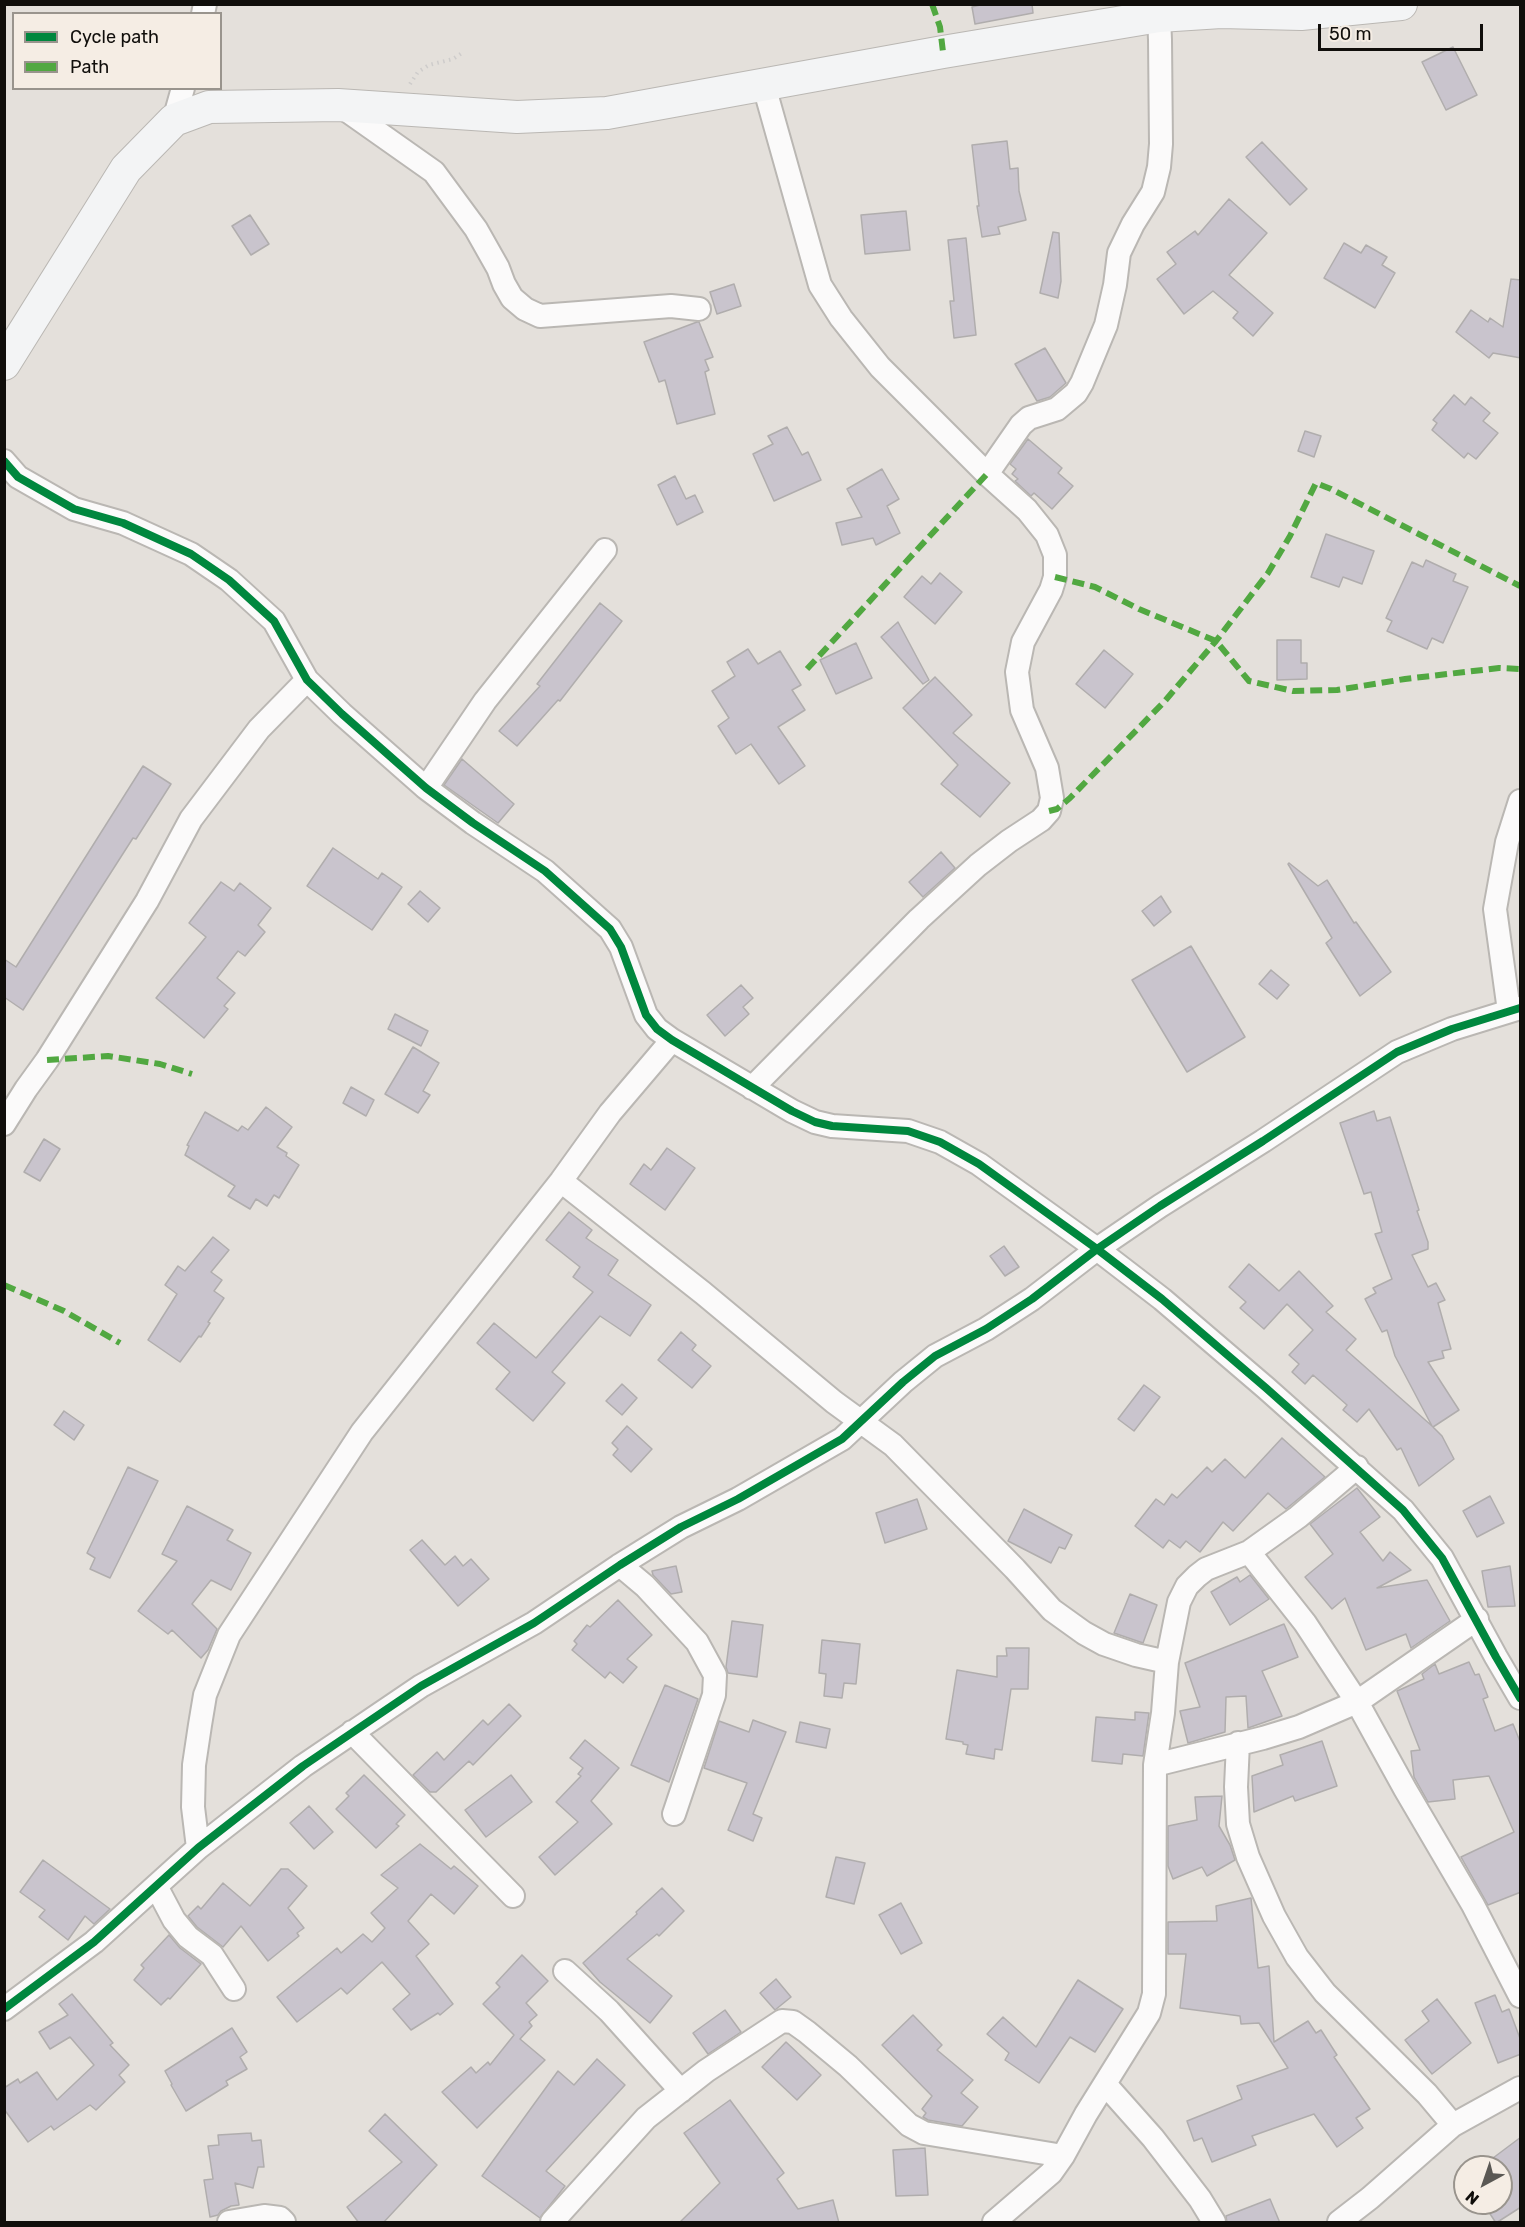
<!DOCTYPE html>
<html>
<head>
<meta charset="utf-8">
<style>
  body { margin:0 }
  #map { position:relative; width:1525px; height:2227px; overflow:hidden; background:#e4e0db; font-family:Rubik,sans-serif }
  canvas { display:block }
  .frame { position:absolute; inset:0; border:6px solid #100e0b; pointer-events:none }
  .legend { position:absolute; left:12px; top:12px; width:210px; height:78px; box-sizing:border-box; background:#f5ede4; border:2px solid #99948d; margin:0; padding:8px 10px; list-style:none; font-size:18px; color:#100e0b }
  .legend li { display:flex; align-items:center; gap:12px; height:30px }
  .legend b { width:30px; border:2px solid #99948d }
  .north { position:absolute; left:1453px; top:2155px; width:60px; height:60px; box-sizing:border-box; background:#f5ede4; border:2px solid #99948d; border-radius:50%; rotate:220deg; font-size:16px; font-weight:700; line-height:24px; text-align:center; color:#100e0b }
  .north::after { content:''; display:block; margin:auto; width:21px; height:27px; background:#5a5854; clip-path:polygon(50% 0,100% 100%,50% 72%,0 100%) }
  .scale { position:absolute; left:1318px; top:24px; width:165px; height:27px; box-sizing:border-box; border:3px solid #100e0b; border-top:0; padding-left:8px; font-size:18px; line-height:21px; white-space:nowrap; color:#100e0b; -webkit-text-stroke:4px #f5ede4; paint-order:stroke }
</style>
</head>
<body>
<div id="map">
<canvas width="1525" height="2227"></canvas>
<div class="frame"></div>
<ul class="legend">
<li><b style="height:8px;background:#00873e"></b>Cycle path</li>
<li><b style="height:8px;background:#51a841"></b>Path</li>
</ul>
<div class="north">N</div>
<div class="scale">50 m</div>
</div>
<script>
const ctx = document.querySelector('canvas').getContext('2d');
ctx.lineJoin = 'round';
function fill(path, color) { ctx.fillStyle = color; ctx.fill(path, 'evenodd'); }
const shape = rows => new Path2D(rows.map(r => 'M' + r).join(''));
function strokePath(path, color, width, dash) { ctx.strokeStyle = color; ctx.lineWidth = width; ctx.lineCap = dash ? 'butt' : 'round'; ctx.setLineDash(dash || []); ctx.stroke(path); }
const building = shape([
  [984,4,1032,4,1033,13,975,24,972,7,984,4],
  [1453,47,1477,95,1446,110,1422,62,1453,47],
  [1007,141,1010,169,1018,168,1019,191,1026,220,998,227,1000,234,982,237,977,206,979,206,972,145,1007,141],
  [1262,142,1307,189,1290,205,1246,157,1262,142],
  [1229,199,1267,233,1229,275,1273,313,1253,336,1233,318,1238,312,1213,291,1184,314,1157,279,1176,264,1167,252,1195,231,1198,235,1229,199],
  [906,211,910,250,865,254,861,215,906,211],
  [250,215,269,244,251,255,232,226,250,215],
  [1053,232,1059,233,1061,281,1058,298,1040,293,1053,232],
  [966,238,976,335,954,338,950,301,954,301,948,240,966,238],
  [1344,243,1361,253,1366,245,1387,257,1382,265,1395,273,1375,308,1324,278,1344,243],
  [1511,279,1521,280,1521,358,1493,353,1489,358,1456,332,1471,310,1488,322,1490,318,1503,327,1511,279],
  [734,284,741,306,717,314,710,292,734,284],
  [697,322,699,322,713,357,705,360,709,370,705,372,715,414,677,424,665,380,659,382,644,342,697,322],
  [1045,348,1066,383,1050,397,1037,401,1015,364,1045,348],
  [1454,395,1465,405,1471,397,1490,413,1483,421,1498,433,1476,459,1468,453,1464,458,1432,430,1437,423,1433,420,1454,395],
  [787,427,802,455,808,452,821,480,774,501,753,454,773,444,768,436,787,427],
  [1305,431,1321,436,1314,457,1298,451,1305,431],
  [1028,439,1062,468,1058,473,1073,486,1052,509,1034,493,1031,496,1015,481,1018,479,1012,474,1016,469,1010,464,1028,439],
  [882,469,899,499,887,506,900,533,876,545,873,538,842,545,836,523,862,517,847,489,882,469],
  [675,476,686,499,695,495,703,512,677,525,658,485,675,476],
  [1326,534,1374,551,1362,584,1343,577,1339,587,1311,577,1326,534],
  [1426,560,1456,574,1453,581,1468,587,1443,643,1432,638,1427,649,1387,631,1392,621,1386,618,1412,562,1423,567,1426,560],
  [940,573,962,592,935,624,904,597,922,576,931,584,940,573],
  [600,603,622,621,560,701,558,700,517,746,499,731,540,686,537,684,600,603],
  [898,622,929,680,923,684,881,637,898,622],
  [1277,640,1301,640,1301,663,1307,663,1307,679,1277,680,1277,640],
  [856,643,872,678,836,694,820,660,856,643],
  [748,649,758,664,780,651,801,685,792,690,805,710,778,727,805,766,779,784,751,744,736,754,718,726,729,718,712,691,735,676,727,662,748,649],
  [1104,650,1133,674,1105,708,1076,684,1104,650],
  [935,677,972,715,953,733,1010,783,980,817,941,784,958,765,903,708,935,677],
  [462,759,514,804,498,823,444,785,462,759],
  [143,766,171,784,136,839,133,838,23,1010,4,997,4,959,16,967,143,766],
  [333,848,378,879,382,873,402,887,372,930,307,886,333,848],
  [941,852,955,868,923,897,909,882,941,852],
  [1289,863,1318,886,1327,880,1354,923,1356,922,1391,972,1360,996,1326,943,1332,938,1288,864,1289,863],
  [221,882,234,891,240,883,271,908,258,925,265,932,245,956,238,951,217,978,235,993,224,1006,228,1009,204,1038,156,998,206,937,189,923,221,882],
  [420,891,440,908,428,922,408,904,420,891],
  [1161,896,1171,912,1154,926,1142,911,1161,896],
  [1191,946,1245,1037,1187,1072,1132,980,1191,946],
  [1271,970,1289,985,1277,999,1259,984,1271,970],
  [741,985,753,998,743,1007,749,1014,725,1036,707,1015,741,985],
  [395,1014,428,1031,421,1046,388,1029,395,1014],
  [413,1047,439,1063,423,1091,430,1095,418,1113,385,1094,413,1047],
  [351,1087,374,1100,366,1116,343,1103,351,1087],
  [266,1107,292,1127,277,1147,287,1153,286,1156,299,1165,279,1198,274,1195,267,1206,256,1199,250,1209,228,1196,235,1186,185,1155,189,1146,187,1145,205,1112,238,1131,242,1126,248,1130,266,1107],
  [1374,1111,1377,1121,1390,1117,1419,1210,1417,1211,1428,1242,1428,1249,1412,1255,1428,1287,1436,1283,1445,1300,1438,1303,1451,1349,1442,1351,1444,1358,1428,1362,1459,1410,1433,1427,1442,1436,1454,1459,1419,1486,1401,1448,1397,1450,1369,1409,1357,1422,1343,1410,1347,1405,1313,1375,1305,1384,1292,1372,1299,1364,1289,1355,1313,1330,1287,1304,1264,1329,1240,1308,1246,1302,1229,1287,1249,1264,1279,1291,1299,1271,1333,1306,1326,1312,1356,1339,1346,1350,1432,1426,1395,1356,1387,1330,1382,1332,1365,1299,1376,1293,1373,1288,1392,1279,1375,1234,1382,1232,1371,1192,1364,1194,1340,1123,1374,1111],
  [44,1139,60,1149,40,1181,24,1172,44,1139],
  [667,1148,695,1168,665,1210,630,1184,644,1164,651,1170,667,1148],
  [569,1212,592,1230,586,1238,618,1260,608,1275,651,1305,630,1336,600,1316,552,1372,565,1383,533,1421,496,1389,510,1372,477,1343,494,1323,536,1358,593,1292,573,1277,580,1267,546,1240,569,1212],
  [213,1237,229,1250,211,1272,222,1280,214,1291,224,1298,208,1322,210,1323,201,1337,199,1336,180,1362,148,1340,177,1294,165,1285,178,1266,185,1271,213,1237],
  [1004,1246,1019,1267,1005,1276,990,1256,1004,1246],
  [681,1332,696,1345,692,1350,711,1366,692,1388,658,1360,681,1332],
  [622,1384,637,1398,622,1415,606,1401,622,1384],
  [1144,1385,1160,1397,1134,1431,1118,1419,1144,1385],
  [64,1411,84,1425,74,1440,54,1425,64,1411],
  [627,1426,652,1449,631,1472,613,1455,618,1449,612,1443,627,1426],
  [1282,1438,1325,1477,1286,1509,1268,1493,1233,1531,1223,1522,1200,1552,1186,1541,1180,1548,1169,1540,1163,1548,1135,1526,1156,1499,1164,1505,1172,1494,1177,1498,1207,1467,1212,1472,1225,1459,1245,1478,1282,1438],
  [128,1467,158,1481,110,1578,90,1569,95,1558,87,1553,128,1467],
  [1357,1488,1380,1517,1360,1532,1383,1561,1390,1552,1411,1570,1377,1588,1427,1580,1450,1621,1411,1648,1406,1634,1366,1650,1345,1598,1332,1609,1305,1577,1333,1554,1310,1524,1357,1488],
  [1490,1496,1504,1523,1477,1537,1463,1511,1490,1496],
  [917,1499,927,1529,885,1543,876,1513,917,1499],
  [187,1506,233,1530,227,1540,251,1553,231,1590,211,1580,192,1604,217,1629,208,1650,201,1658,172,1630,168,1634,138,1611,177,1561,162,1554,187,1506],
  [1024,1509,1072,1535,1065,1549,1059,1547,1051,1563,1008,1541,1024,1509],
  [422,1540,445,1565,455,1556,463,1566,471,1559,489,1579,458,1606,410,1550,422,1540],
  [676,1566,682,1592,671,1594,653,1575,652,1571,676,1566],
  [1510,1566,1515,1606,1488,1607,1482,1571,1510,1566],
  [1250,1575,1269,1599,1230,1625,1211,1592,1237,1577,1240,1582,1250,1575],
  [1130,1594,1157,1605,1143,1643,1114,1633,1130,1594],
  [618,1600,652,1635,627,1659,637,1667,623,1683,610,1672,605,1678,572,1650,577,1644,574,1641,587,1625,590,1627,618,1600],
  [732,1621,763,1625,757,1677,728,1673,726,1667,732,1621],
  [1284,1624,1298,1657,1262,1671,1282,1716,1248,1728,1246,1696,1226,1697,1225,1732,1188,1743,1180,1711,1200,1707,1185,1663,1284,1624],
  [822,1640,860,1644,856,1684,844,1683,842,1698,824,1696,826,1674,819,1673,822,1640],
  [1006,1648,1029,1648,1028,1689,1011,1689,1002,1750,995,1749,994,1759,966,1754,968,1745,963,1744,963,1742,946,1739,957,1670,997,1677,997,1656,1007,1656,1006,1648],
  [1469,1662,1475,1675,1479,1674,1488,1697,1483,1699,1495,1731,1513,1724,1521,1744,1521,1892,1488,1905,1461,1857,1514,1832,1489,1776,1453,1780,1455,1799,1428,1802,1414,1777,1411,1751,1420,1750,1397,1691,1424,1679,1422,1674,1435,1664,1439,1674,1469,1662],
  [665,1685,698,1699,669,1782,631,1765,665,1685],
  [509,1704,521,1716,473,1765,469,1761,436,1792,430,1792,413,1775,437,1752,444,1760,483,1720,488,1725,509,1704],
  [1135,1712,1149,1713,1143,1756,1123,1754,1122,1764,1092,1761,1096,1717,1135,1720,1135,1712],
  [753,1720,786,1732,753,1814,762,1818,753,1841,728,1830,747,1783,704,1768,719,1721,749,1732,753,1720],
  [800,1722,830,1729,826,1748,796,1742,800,1722],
  [585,1740,619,1768,591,1801,612,1824,555,1875,539,1857,578,1822,556,1802,581,1776,578,1774,583,1768,570,1758,585,1740],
  [1322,1741,1337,1786,1295,1801,1293,1796,1254,1812,1252,1776,1283,1765,1280,1755,1322,1741],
  [364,1775,405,1815,396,1824,399,1826,376,1848,336,1809,349,1796,346,1793,364,1775],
  [511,1775,532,1802,486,1837,465,1810,511,1775],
  [1222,1796,1219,1826,1230,1845,1235,1860,1207,1876,1202,1867,1173,1879,1168,1866,1168,1826,1197,1820,1195,1797,1222,1796],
  [309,1806,333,1832,314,1849,290,1823,309,1806],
  [420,1844,451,1869,454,1866,478,1886,454,1914,431,1894,408,1921,429,1944,416,1956,453,2004,440,2015,438,2013,411,2030,393,2009,410,1994,382,1962,347,1994,341,1988,297,2022,277,1997,337,1948,341,1953,363,1934,372,1942,385,1928,371,1913,398,1888,381,1875,420,1844],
  [836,1857,865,1863,854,1904,826,1897,836,1857],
  [43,1860,110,1909,94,1924,85,1916,68,1940,39,1917,45,1910,20,1892,43,1860],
  [281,1869,288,1869,307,1886,288,1908,304,1928,297,1933,299,1936,268,1961,241,1926,223,1947,197,1927,188,1916,198,1906,201,1909,223,1883,250,1906,281,1869],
  [662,1888,684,1911,659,1936,657,1934,627,1959,672,1996,650,2023,600,1982,583,1963,637,1914,636,1912,662,1888],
  [1251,1898,1258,1968,1269,1966,1274,2042,1308,2021,1316,2033,1321,2030,1337,2055,1334,2057,1370,2109,1356,2118,1363,2128,1337,2147,1314,2114,1252,2136,1256,2145,1212,2162,1202,2138,1194,2141,1187,2121,1242,2099,1237,2086,1288,2068,1259,2023,1241,2024,1240,2016,1180,2008,1186,1954,1168,1954,1168,1922,1217,1921,1216,1906,1251,1898],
  [901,1903,922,1943,901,1954,879,1915,901,1903],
  [169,1935,180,1948,201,1964,170,1999,168,1998,161,2005,134,1980,144,1968,141,1965,169,1935],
  [522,1955,548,1981,526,2003,537,2015,529,2022,532,2026,520,2039,545,2060,477,2128,442,2092,471,2067,476,2073,488,2062,490,2065,514,2035,483,2004,500,1987,496,1983,522,1955],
  [776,1979,791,1997,775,2010,760,1993,776,1979],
  [1078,1980,1123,2009,1095,2052,1070,2037,1039,2083,1005,2060,1009,2053,987,2034,1003,2017,1036,2047,1078,1980],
  [72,1994,113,2043,110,2045,129,2065,119,2075,125,2082,96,2110,90,2105,54,2130,51,2126,28,2142,4,2109,4,2088,18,2079,20,2083,37,2072,57,2100,94,2065,70,2037,50,2049,39,2032,68,2015,59,2004,72,1994],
  [1495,1995,1502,2012,1509,2009,1521,2041,1521,2054,1498,2063,1475,2003,1495,1995],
  [1437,1999,1471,2043,1432,2074,1405,2040,1429,2021,1422,2011,1437,1999],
  [725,2010,741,2032,708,2054,693,2033,725,2010],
  [913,2015,942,2045,937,2050,973,2080,961,2093,978,2107,962,2126,928,2120,923,2117,926,2113,922,2109,932,2096,882,2045,913,2015],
  [232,2028,247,2052,240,2057,247,2069,226,2081,228,2085,186,2111,171,2085,172,2084,165,2071,232,2028],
  [786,2042,821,2075,797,2100,762,2067,786,2042],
  [597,2059,625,2085,546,2171,565,2186,540,2218,482,2176,558,2071,574,2085,597,2059],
  [730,2100,784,2173,777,2179,798,2209,833,2200,839,2223,679,2223,720,2183,684,2133,730,2100],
  [385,2114,437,2165,383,2223,359,2223,347,2207,402,2162,369,2131,385,2114],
  [251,2133,252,2141,261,2140,264,2167,258,2167,253,2188,235,2183,239,2205,231,2206,221,2211,218,2215,210,2217,204,2180,213,2179,208,2146,219,2145,218,2135,251,2133],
  [1521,2137,1521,2207,1496,2223,1483,2203,1501,2203,1501,2167,1481,2167,1521,2137],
  [925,2148,928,2195,896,2196,893,2150,925,2148],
  [1270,2199,1280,2223,1227,2223,1226,2216,1270,2199]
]);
const path = shape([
  [410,84,418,72,429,65,453,59,462,53]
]);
const street = shape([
  [203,14,205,4],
  [339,105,434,172,476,229,498,268,504,284,512,298,525,309,540,316,671,306,699,309],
  [174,120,183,88],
  [4,461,18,477,74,509,123,523,191,554,229,580,274,621,307,680,342,714,426,788,473,823,545,871,610,929,621,947,646,1015,657,1029,672,1040,792,1111,815,1122,832,1126,908,1131,940,1142,979,1164,1097,1249,1162,1299,1266,1388,1403,1510,1442,1558,1496,1657,1520,1698],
  [987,474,1021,425,1029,418,1057,409,1076,393,1082,383,1106,325,1115,285,1119,253,1133,224,1153,192,1159,167,1161,144,1160,40,1159,16,1156,4],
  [426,788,485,701,605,550],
  [1509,1011,1495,909,1507,842,1520,801],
  [752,1088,919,919,978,865,1009,841,1041,820,1049,811,1052,798,1047,768,1022,710,1017,672,1023,642,1051,590,1055,577,1055,555,1047,535,1027,510,987,474,880,367,841,318,820,285,764,86],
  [4,1124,26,1089,47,1060,147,901,191,819,259,729,307,680],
  [561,1181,703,1293,834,1402,893,1445,1015,1569,1052,1610,1084,1633,1104,1644,1136,1655,1167,1662],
  [1249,1552,1305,1623,1357,1702,1405,1789,1473,1905,1520,1996],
  [620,1565,645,1586,697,1642,715,1675,714,1695,674,1814],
  [352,1732,513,1896],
  [1238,1743,1236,1787,1238,1824,1248,1857,1274,1916,1297,1957,1325,1993,1427,2094,1453,2125],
  [1155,1765,1263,1738,1299,1727,1357,1702,1477,1619],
  [198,1848,193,1807,194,1765,200,1725,205,1695,229,1635,362,1432,561,1181,610,1113,672,1040],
  [156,1886,174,1920,188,1937,212,1955,234,1989],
  [565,1971,609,2011,681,2091],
  [4,2009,94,1942,198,1848,303,1766,421,1686,534,1623,620,1565,681,1527,738,1499,842,1439,903,1382,935,1356,986,1329,1032,1299,1097,1249,1160,1206,1263,1141,1397,1052,1452,1029,1520,1008],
  [1105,2084,1153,2138,1200,2199,1214,2222],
  [229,2222,264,2216,280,2218,284,2222],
  [552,2222,646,2118,706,2071,782,2021,793,2022,807,2032,848,2066,909,2125,924,2133,1063,2156],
  [994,2222,1051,2173,1063,2156,1086,2114,1149,2013,1154,1994,1155,1765,1163,1713,1167,1662,1179,1602,1187,1586,1197,1576,1206,1569,1249,1552,1298,1517,1357,1467],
  [1339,2222,1370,2198,1453,2125,1520,2088]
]);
const secondary = shape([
  [4,364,126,169,174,120,209,107,338,105,517,117,607,113,943,52,1159,16,1221,12,1301,14,1401,4]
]);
const quiet = shape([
  [932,4,940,27,943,52],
  [1055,577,1095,587,1139,609,1216,641,1249,681,1293,691,1337,690,1405,679,1499,668,1520,669],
  [807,669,987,474],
  [1049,811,1057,809,1070,798,1164,702,1216,641,1268,573,1290,536,1316,483,1331,489,1520,586],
  [47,1060,108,1056,160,1064,192,1074],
  [4,1285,64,1311,120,1343]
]);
const cycleway = shape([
  [4,461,18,477,74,509,123,523,191,554,229,580,274,621,307,680,342,714,426,788,473,823,545,871,610,929,621,947,646,1015,657,1029,672,1040,792,1111,815,1122,832,1126,908,1131,940,1142,979,1164,1097,1249,1162,1299,1266,1388,1403,1510,1442,1558,1496,1657,1520,1698],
  [4,2009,94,1942,198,1848,303,1766,421,1686,534,1623,620,1565,681,1527,738,1499,842,1439,903,1382,935,1356,986,1329,1032,1299,1097,1249,1160,1206,1263,1141,1397,1052,1452,1029,1520,1008]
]);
fill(building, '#c9c4cd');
strokePath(building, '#b0adad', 1.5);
strokePath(street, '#bab7b3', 26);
strokePath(secondary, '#bab7b3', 34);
strokePath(path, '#cecccb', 4, [1.5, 4.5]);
strokePath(street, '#fbfafa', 22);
strokePath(secondary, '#f3f4f5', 32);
strokePath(quiet, '#51a841', 6, [12, 6]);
strokePath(cycleway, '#00873e', 8);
</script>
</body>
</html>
